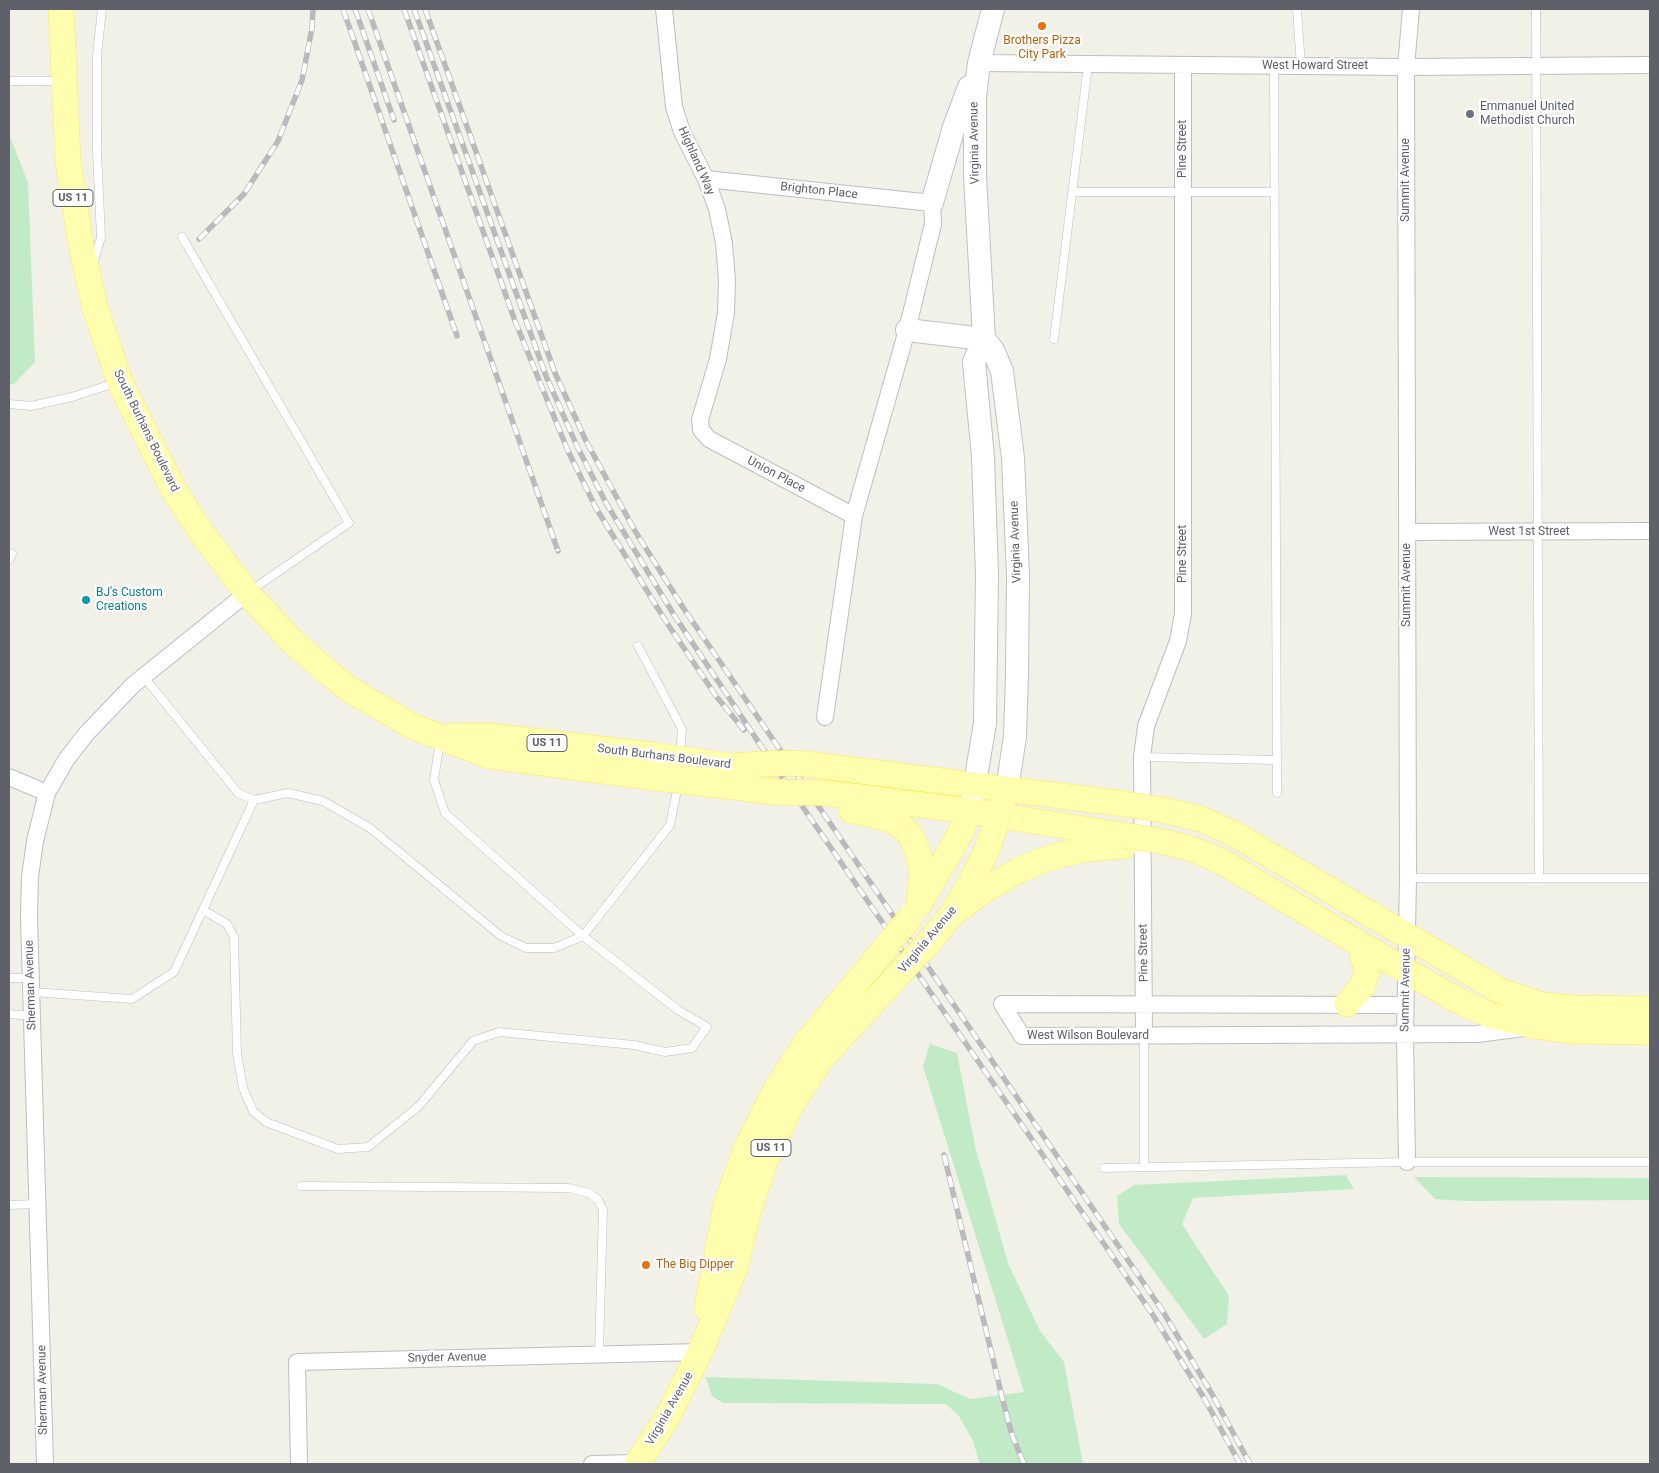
<!DOCTYPE html>
<html>
<head>
<meta charset="utf-8">
<style>
  body { margin:0 }
  #map { position:relative; width:1659px; height:1473px; overflow:hidden; background:#f2f1e7; font-family:Roboto,sans-serif }
  canvas { display:block }
  .frame { position:absolute; inset:0; border:10px solid #5e6169; pointer-events:none }
</style>
</head>
<body>
<div id="map">
<canvas width="1659" height="1473"></canvas>
<div class="frame"></div>
</div>
<script>
const ctx = document.querySelector('canvas').getContext('2d');
ctx.lineJoin = 'round';
function fill(path, color) { ctx.fillStyle = color; ctx.fill(path, 'evenodd'); }
const shape = rows => new Path2D(rows.map(r => 'M' + r).join(''));
function strokePath(path, color, width, dash) { ctx.strokeStyle = color; ctx.lineWidth = width; ctx.lineCap = dash ? 'butt' : 'round'; ctx.setLineDash(dash || []); ctx.stroke(path); }
function label(font, color, halo, rows, align = 'center') {
  ctx.font = font + ' Roboto,sans-serif'; ctx.lineWidth = 4.5; ctx.setLineDash([]); ctx.textBaseline = 'middle'; ctx.strokeStyle = halo; ctx.fillStyle = color; for (const [text, x, y, turn = 0] of rows) {
    ctx.save(); ctx.translate(x, y); ctx.rotate((+turn || 0) * Math.PI / 180); ctx.textAlign = isNaN(turn) ? turn : align; if (halo) ctx.strokeText(text, 0, 0); ctx.fillText(text, 0, 0); ctx.restore();
  }
}
const green = shape([
  [9,134,28,183,35,362,14,384,9,384],
  [930,1044,957,1053,975,1146,1008,1263,1040,1331,1064,1362,1083,1464,980,1464,973,1441,959,1416,946,1404,723,1403,712,1396,706,1377,937,1384,970,1399,1024,1392,923,1066],
  [1346,1175,1354,1189,1193,1198,1182,1224,1229,1296,1227,1324,1204,1339,1119,1224,1117,1196,1134,1185],
  [1414,1177,1650,1178,1650,1200,1463,1201,1435,1199]
]);
const lane = shape([
  [1297,9,1301,66],
  [1536,9,1539,878],
  [1274,66,1277,793],
  [9,81,61,81],
  [1073,192,1275,192],
  [182,237,349,523,250,591],
  [93,265,101,237,97,151,97,55,102,9],
  [1054,339,1088,65],
  [9,404,31,406,72,397,118,382],
  [9,560,12,554],
  [638,646,682,729,680,756],
  [144,677,238,793,254,800,288,793,323,801,370,828,501,936,526,948,554,948,583,936,670,825,678,785],
  [1142,757,1276,760],
  [1408,878,1650,878],
  [203,910,227,924,234,937,237,1053,243,1088,253,1111,266,1122,338,1149,368,1147,418,1107,473,1041,499,1032,634,1045,665,1052,692,1048,707,1027,678,1010,583,936,445,813,434,780,440,741],
  [9,978,31,978],
  [32,992,132,999,174,972,254,800],
  [9,1014,32,1016],
  [1144,1036,1144,1166],
  [1104,1168,1407,1162,1650,1162],
  [301,1186,569,1188,589,1193,598,1200,603,1209,599,1354],
  [9,1205,38,1204]
]);
const street = shape([
  [664,9,674,107,682,132,706,179,717,209,724,243,727,280,726,313,718,359,700,420,701,430,709,439,854,516],
  [979,63,1406,67,1650,65],
  [706,179,932,203,933,224,907,330,854,516,825,717],
  [1407,532,1650,531],
  [9,777,47,793],
  [1002,1004,1022,1036,1477,1034,1524,1028],
  [1002,1004,1405,1005],
  [1144,1036,1142,757,1146,726,1178,641,1183,614,1183,66],
  [1407,1162,1405,1035,1408,878,1406,67,1411,9],
  [45,1464,29,917,30,877,35,841,47,793,66,760,86,734,133,685,247,593],
  [299,1464,297,1362,700,1352],
  [592,1464,637,1463]
]);
const secondary = shape([
  [932,203,954,127,969,87],
  [907,330,984,339],
  [984,339,993,350,1002,371,1013,458,1018,575,1017,675,1015,737,1007,789],
  [972,801,985,723,987,574,983,457,974,362,984,339,975,176,975,96,979,63,993,9]
]);
const primary = shape([
  [61,9,68,160,80,240,95,308,120,382,174,490,201,532,247,593,292,641,325,670,350,690,414,727,490,756,649,777],
  [453,736,490,736,652,755],
  [806,764,1125,804],
  [827,793,969,811,1123,835],
  [851,810,890,819,901,826,910,835,917,849,922,872,919,904],
  [1163,810,1201,819,1236,835,1501,991,1542,1005,1573,1008,1650,1009],
  [1161,841,1192,849,1221,861,1360,944,1459,1001,1490,1015,1535,1026,1573,1031,1650,1032],
  [922,899,959,836,969,811],
  [952,914,986,889,1021,869,1052,857,1084,849,1124,846],
  [929,942,952,914,971,882,987,850,1003,801],
  [1347,1004,1362,987,1367,972,1360,944],
  [707,1308,726,1206,746,1149,775,1091,806,1043,883,951],
  [637,1464,668,1416,700,1352,735,1268,747,1216,765,1161,792,1103,821,1059,899,974]
]);
const rail = shape([
  [343,9,457,336],
  [355,9,394,120],
  [368,9,558,551],
  [404,9,515,321,568,451,596,508,665,620,716,696,744,730],
  [414,9,546,376,577,446,606,503,674,615,769,758,1153,1315,1204,1398,1240,1464],
  [425,9,555,373,586,441,635,531,684,609,1162,1310,1212,1394,1250,1464],
  [199,239,244,194,278,141,302,80,312,28,313,9],
  [944,1155,1003,1401,1012,1435,1024,1464]
]);
const primaryBridge = shape([
  [652,755,730,766,784,763,806,764],
  [649,777,777,792,827,793],
  [1125,804,1163,810],
  [1123,835,1161,841],
  [883,951,911,916],
  [899,974,929,942]
]);
const markers = [
  [1042,26,5,"#e8710a"],
  [1470,114,5,"#6b7280"],
  [86,600,5,"#0f9aa8"],
  [646,1265,5,"#e8710a"]
];
const shields = [
  [73,198,40],
  [547,743,40],
  [771,1148,40]
];
const shieldNames = [
  ["US 11",73,198],
  ["US 11",547,743],
  ["US 11",771,1148]
];
const foodNames = [
  ["Brothers Pizza",1042,41],
  ["City Park",1042,55],
  ["The Big Dipper",656,1265,"left"]
];
const streetNames = [
  ["West Howard Street",1315,66],
  ["Virginia Avenue",975,143,-91],
  ["Pine Street",1183,149,-90],
  ["Highland Way",696,161,66],
  ["Summit Avenue",1406,180,-90],
  ["Brighton Place",819,191,6],
  ["South Burhans Boulevard",146,431,64],
  ["Union Place",776,475,28],
  ["West 1st Street",1529,532],
  ["Virginia Avenue",1016,542,-92],
  ["Pine Street",1183,554,-90],
  ["Summit Avenue",1407,585,-90],
  ["South Burhans Boulevard",664,757,7],
  ["Virginia Avenue",928,940,-50],
  ["Pine Street",1144,953,-91],
  ["Sherman Avenue",31,985,-92],
  ["Summit Avenue",1406,990,-89],
  ["West Wilson Boulevard",1088,1036],
  ["Snyder Avenue",447,1358,-1],
  ["Sherman Avenue",43,1390,-91],
  ["Virginia Avenue",670,1409,-60]
];
const worshipNames = [
  ["Emmanuel United",1480,107],
  ["Methodist Church",1480,121]
];
const cultureNames = [
  ["BJ's Custom",96,593],
  ["Creations",96,607]
];
fill(green, '#c1ebc7');
strokePath(lane, '#bbbec3', 9);
strokePath(street, '#bbbec3', 18);
strokePath(secondary, '#bfc1c9', 24);
strokePath(primary, '#ffe853', 26);
strokePath(lane, '#fff', 8);
strokePath(street, '#fff', 16);
strokePath(secondary, '#fff', 22);
strokePath(primary, '#fffeaf', 25);
strokePath(rail, '#bababc', 5.5);
strokePath(rail, '#fff', 4, [11]);
strokePath(primaryBridge, '#ffe853', 26, []);
strokePath(primaryBridge, '#fffeaf', 25);
for (const [x, y, r, color] of markers) { const dot = new Path2D(); dot.arc(x, y, r, 0, 2 * Math.PI); ctx.fillStyle = color; ctx.fill(dot); strokePath(dot, '#fff', 2); }
for (const [x, y, w] of shields) { const box = new Path2D(); box.roundRect(x - w / 2, y - 8.5, w, 17, 4); ctx.fillStyle = '#fff'; ctx.fill(box); strokePath(box, '#5e6169', 1); }
label('bold 11px', '#5e6169', null, shieldNames);
label('12px', '#c56008', '#fff', foodNames);
label('12px', '#5e6169', '#fff', streetNames);
label('12px', '#5b616d', '#fff', worshipNames, 'left');
label('12px', '#0d838f', '#fff', cultureNames, 'left');
</script>
</body>
</html>
